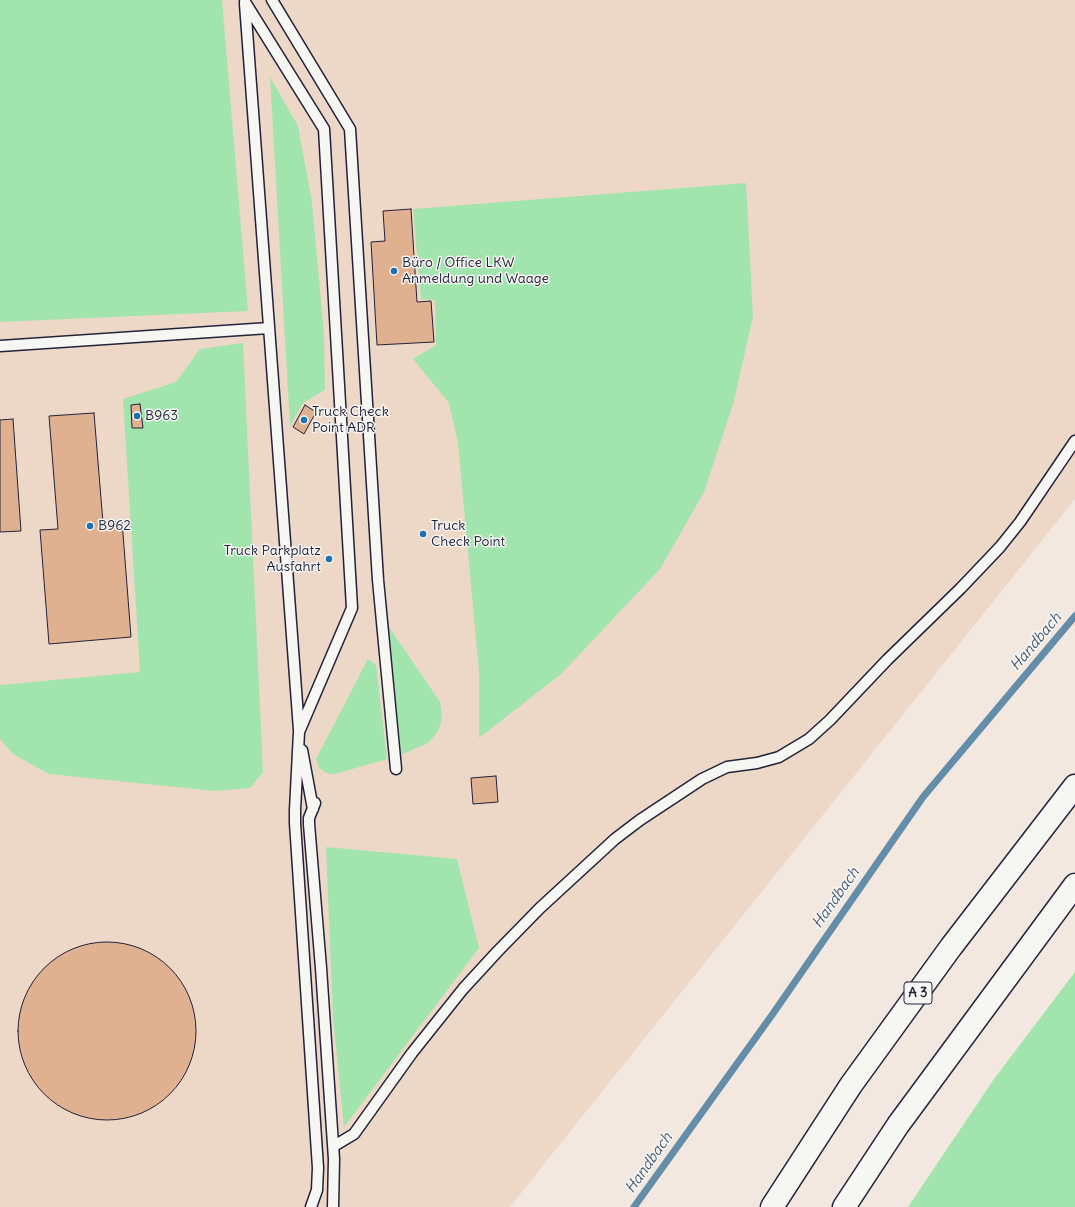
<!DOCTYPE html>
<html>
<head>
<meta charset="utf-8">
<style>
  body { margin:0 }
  canvas { display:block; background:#f2e8df }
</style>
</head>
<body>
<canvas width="1075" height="1207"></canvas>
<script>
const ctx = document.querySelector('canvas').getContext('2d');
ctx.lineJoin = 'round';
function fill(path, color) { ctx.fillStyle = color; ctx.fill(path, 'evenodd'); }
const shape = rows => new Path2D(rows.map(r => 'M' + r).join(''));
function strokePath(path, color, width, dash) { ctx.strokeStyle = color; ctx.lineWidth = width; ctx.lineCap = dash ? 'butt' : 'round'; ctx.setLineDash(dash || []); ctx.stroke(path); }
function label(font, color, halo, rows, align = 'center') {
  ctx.font = font + ' Delius,sans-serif'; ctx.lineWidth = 3; ctx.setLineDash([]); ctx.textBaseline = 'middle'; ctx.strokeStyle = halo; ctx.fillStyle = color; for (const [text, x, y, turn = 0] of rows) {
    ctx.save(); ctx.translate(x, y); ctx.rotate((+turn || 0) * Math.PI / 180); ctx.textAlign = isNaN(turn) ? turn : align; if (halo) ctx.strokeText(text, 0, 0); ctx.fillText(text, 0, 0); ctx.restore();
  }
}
const built = shape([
  [0,0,1075,0,1075,499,510,1207,0,1207]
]);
const green = shape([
  [0,0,222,0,248,311,0,322],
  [270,77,298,126,312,202,324,335,325,390,303,403,290,426],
  [746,183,753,316,734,401,704,492,660,569,561,674,479,738,479,672,458,443,449,403,413,359,436,345,435,300,421,299,413,209],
  [243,343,263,772,250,788,215,791,49,774,13,754,0,739,0,685,140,672,123,399,176,382,200,349],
  [389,627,440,702,442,719,438,731,428,743,401,755],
  [368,659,376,665,387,759,335,774,326,773,319,768,316,759],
  [326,847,457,859,479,948,344,1127,333,1017],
  [1075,972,1075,1207,908,1207,994,1079]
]);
const stream = shape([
  [634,1207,772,1015,923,797,1075,616]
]);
const building = shape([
  [411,209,417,302,431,301,434,342,377,345,371,242,385,241,383,211,411,209],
  [140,404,143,428,132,428,131,405,140,404],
  [305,405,316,412,304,434,293,427,305,405],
  [94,413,103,523,122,521,131,637,49,644,40,530,58,529,49,416,94,413],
  [13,419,21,531,0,532,0,420,13,419],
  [496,776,498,802,473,804,471,778,496,776],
  '18 1031a89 89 0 1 1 178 0a89 89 0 1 1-178 0Z'
]);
const service = shape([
  [272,0,350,129,378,580,396,769],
  [245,2,324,129,352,608,299,732,295,810,295,823,318,1168,317,1190,311,1207],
  [245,4,299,730],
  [0,346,269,328],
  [302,750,313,809],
  [315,803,309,818,309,824,321,968,334,1159,333,1207],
  [334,1146,354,1134,412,1053,463,989,497,952,540,908,615,839,640,820,702,779,727,767,757,763,779,757,809,739,830,720,887,660,961,588,1000,547,1020,522,1075,441]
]);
const motorway = shape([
  [772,1207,851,1085,951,947,1075,786],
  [844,1207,898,1125,1075,885]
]);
const markers = [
  [394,271,4,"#1f6fb2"],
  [137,416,4,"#1f6fb2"],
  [304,420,4,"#1f6fb2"],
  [90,526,4,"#1f6fb2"],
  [423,534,4,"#1f6fb2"],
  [329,559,4,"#1f6fb2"]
];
const shields = [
  [918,993,28]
];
const shieldNames = [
  ["A 3",918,993]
];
const poiNames = [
  ["Büro / Office LKW",402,263],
  ["Anmeldung und Waage",402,279],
  ["Truck Check",312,412],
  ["Point ADR",312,428],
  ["B963",145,416],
  ["B962",98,526],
  ["Truck",431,526],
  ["Check Point",431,542],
  ["Truck Parkplatz",321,551,"right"],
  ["Ausfahrt",321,567,"right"]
];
const waterNames = [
  ["Handbach",1036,642,-50],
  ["Handbach",836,898,-55],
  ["Handbach",649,1163,-55]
];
fill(built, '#edd8c8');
fill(green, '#a2e4ad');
strokePath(stream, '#638da8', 7);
fill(building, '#e0b191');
strokePath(building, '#22223b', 1);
strokePath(service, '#22223b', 13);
strokePath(motorway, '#22223b', 25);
strokePath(service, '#f6f6f2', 10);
strokePath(motorway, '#f6f6f2', 22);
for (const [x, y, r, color] of markers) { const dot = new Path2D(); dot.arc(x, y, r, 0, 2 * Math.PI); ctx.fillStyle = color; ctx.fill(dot); strokePath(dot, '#f6f6f2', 1.5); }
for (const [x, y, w] of shields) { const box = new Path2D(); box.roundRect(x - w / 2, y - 11, w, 22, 3); ctx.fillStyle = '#f6f6f2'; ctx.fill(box); strokePath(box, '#22223b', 1); }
label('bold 13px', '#22223b', null, shieldNames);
label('14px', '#22223b', '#f6f6f2', poiNames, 'left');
label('italic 15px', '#435772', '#f6f6f2', waterNames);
</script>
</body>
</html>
